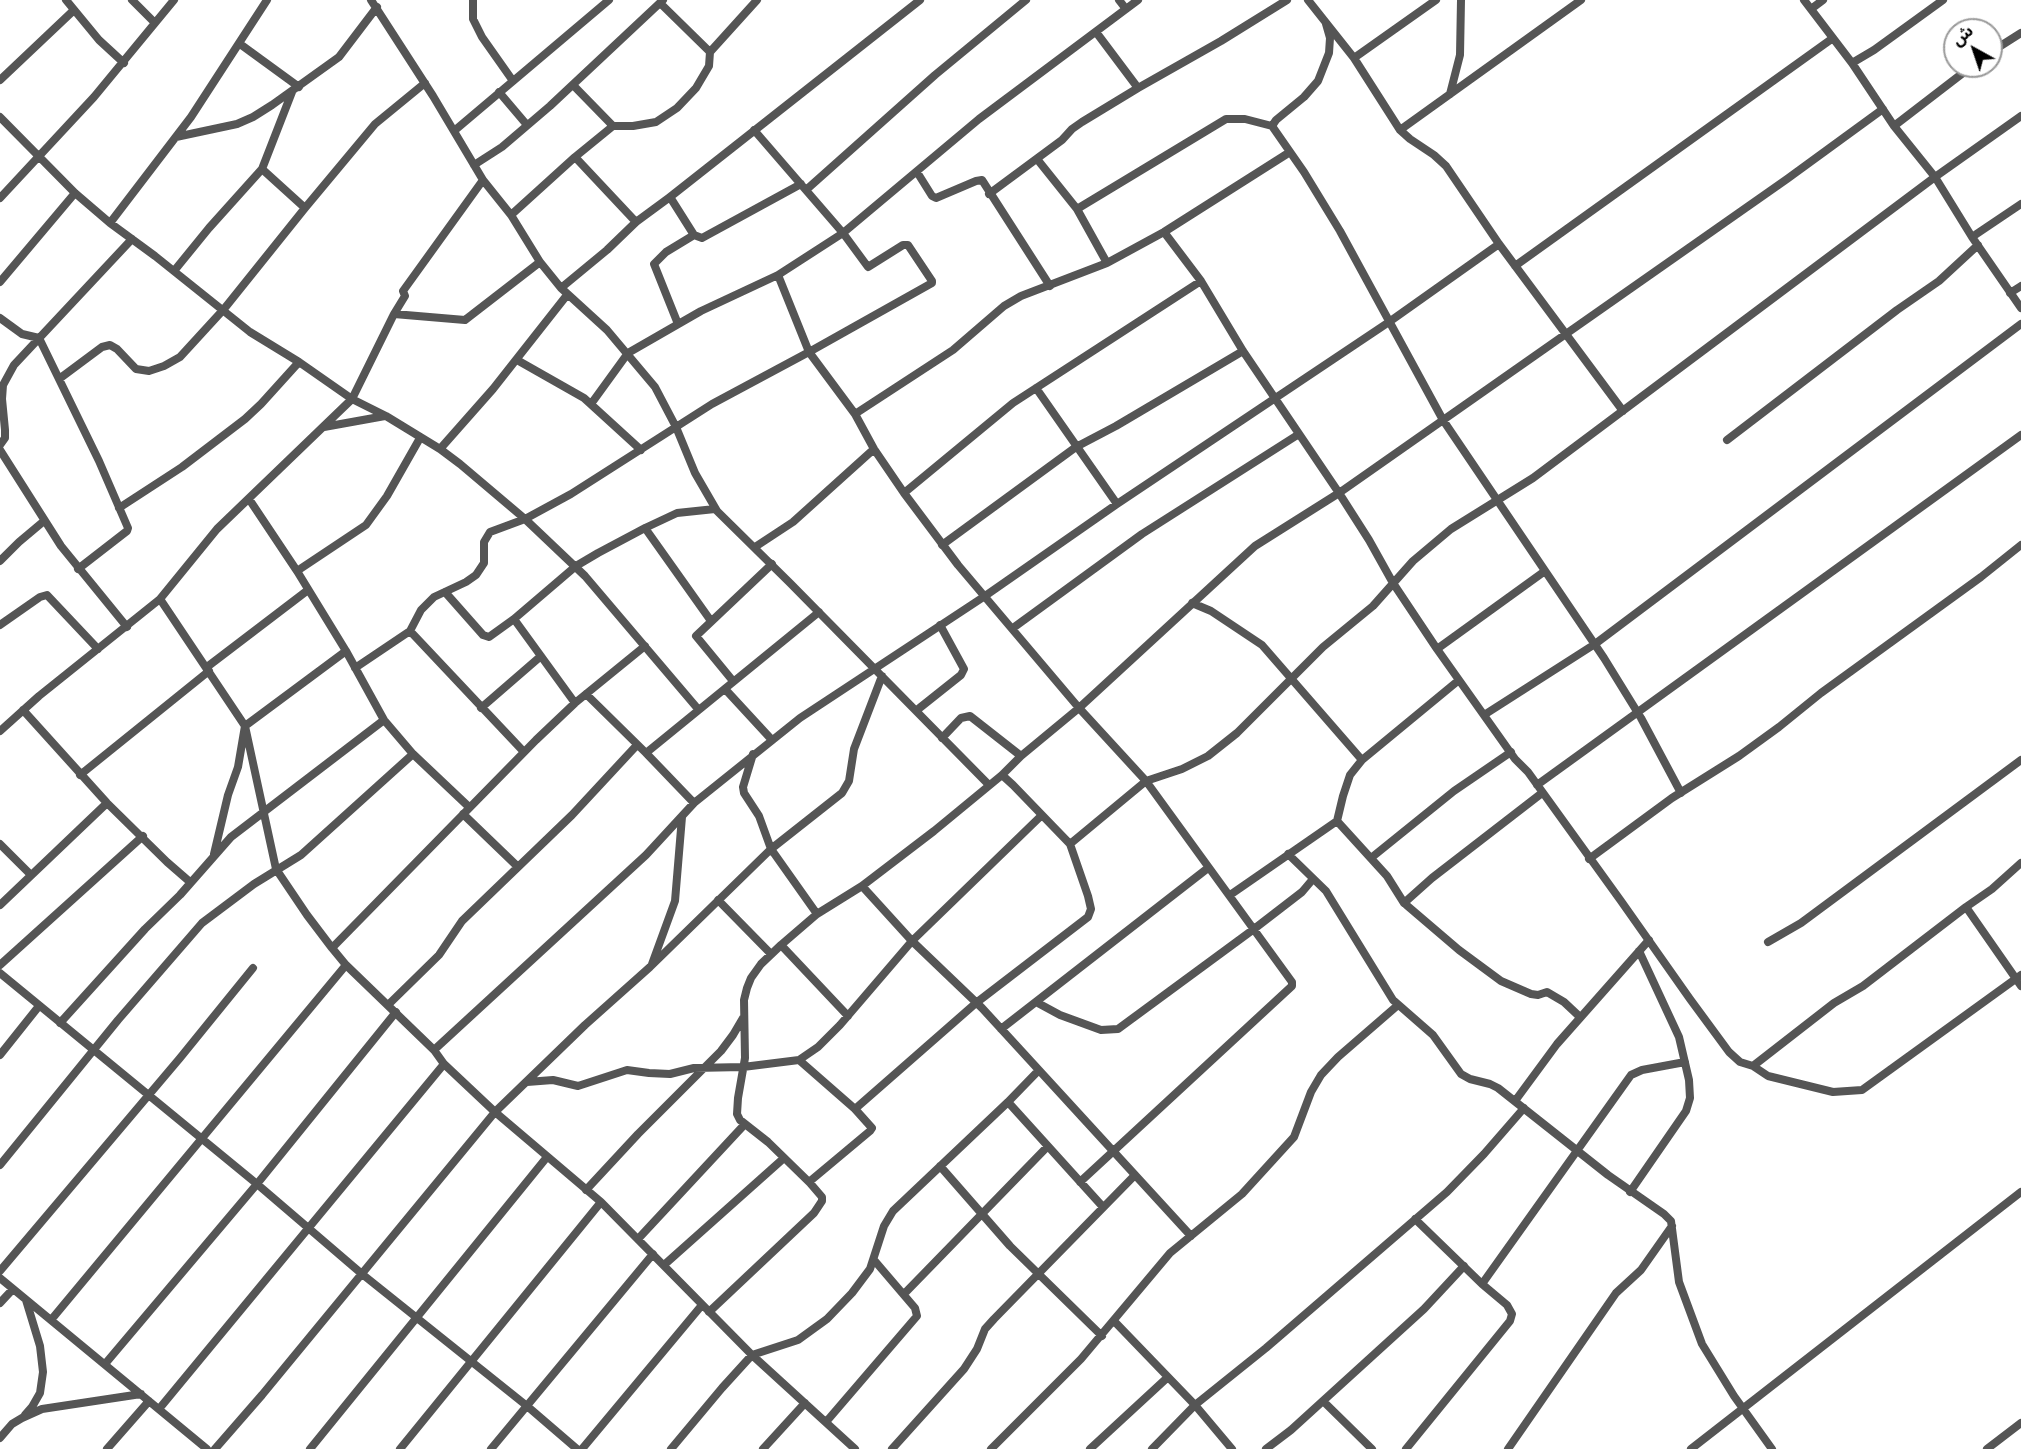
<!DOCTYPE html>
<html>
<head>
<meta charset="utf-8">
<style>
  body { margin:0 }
  #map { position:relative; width:2021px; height:1449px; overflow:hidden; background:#fff; font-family:Poppins,"Noto Sans Arabic",sans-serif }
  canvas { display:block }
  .north { position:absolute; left:1943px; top:18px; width:60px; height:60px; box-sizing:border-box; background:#fff; border:2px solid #999; border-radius:50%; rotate:320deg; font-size:16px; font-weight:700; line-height:24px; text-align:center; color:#000 }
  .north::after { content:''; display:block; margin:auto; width:21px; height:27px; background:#000; clip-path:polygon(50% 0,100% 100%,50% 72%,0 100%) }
</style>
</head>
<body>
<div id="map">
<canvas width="2021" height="1449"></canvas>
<div class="north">ش</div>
</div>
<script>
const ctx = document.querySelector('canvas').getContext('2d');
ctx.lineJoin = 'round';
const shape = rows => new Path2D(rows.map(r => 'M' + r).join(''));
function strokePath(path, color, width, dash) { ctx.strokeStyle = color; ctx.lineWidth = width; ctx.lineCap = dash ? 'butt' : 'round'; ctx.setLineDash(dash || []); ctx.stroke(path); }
const street = shape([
  [66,0,99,40,124,63],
  [132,0,155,23],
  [371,0,433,96,483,180,511,215,540,262,561,288,607,330,655,387,676,427,695,473,717,511,790,583,989,785],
  [473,0,473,19,482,37,513,81],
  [1119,0,1126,9],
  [1308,0,1354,58,1400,130,1410,139,1434,155,1446,166,1499,244,1623,411],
  [1804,0,1852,63,1894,126,1935,177,1972,237,2021,308],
  [660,3,710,52,757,0],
  [1811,9,1823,0],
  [1326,24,1330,38,1329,53,1318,81,1304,97,1276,120,1272,126,1304,172,1340,231,1443,420,1604,658,1641,718,1681,793],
  [1096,32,1138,88],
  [240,44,299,87],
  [1991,52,2021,33],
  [1354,58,1436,0],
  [1852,63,1874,50,1943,0],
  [0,80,74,10],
  [573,85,613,126,575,157],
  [499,92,527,125],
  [1450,94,1460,55,1461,0],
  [0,117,75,193,110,223,155,256,250,332,299,362,352,399,386,416,440,449,460,464,525,519,585,576,698,709],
  [613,126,633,126,656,122,677,108,696,88,709,66,710,52],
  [1894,126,1972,66],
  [754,130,843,233,979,119,1138,0],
  [1400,130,1581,0],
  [454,131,609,0],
  [176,137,237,124,253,117,272,105,339,57,377,7],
  [1037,159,1077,209,1107,263],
  [474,165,502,147,550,106,663,0],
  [262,169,305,208],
  [917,172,932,196,936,198,976,181,982,180,1050,286],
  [806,190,935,75,1026,0],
  [989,194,1062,140,1072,129,1082,122,1138,88,1221,41,1287,0],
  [670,197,920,0],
  [0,198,94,97,174,0],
  [1077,209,1226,119,1245,119,1272,126],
  [511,215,575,157,636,222],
  [110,223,191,117,267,0],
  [1164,232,1201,281,1243,351,1339,493,1369,540,1393,583,1437,649,1515,759,1528,772,1621,901,1690,999,1729,1052,1740,1062,1753,1066,1834,1003,1863,986,1966,907,1992,889,2021,863],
  [843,233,868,267,903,245,908,245,932,281,932,283,809,352,778,275,843,233],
  [1972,237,2021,204],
  [1515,266,1833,38],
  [174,271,209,228,262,169,292,92],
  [0,282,75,193],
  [561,288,607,250,636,222,670,197,694,235,702,238,801,184],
  [2010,293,2021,286],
  [394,314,405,296,403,291,483,180],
  [0,318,22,334,39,338,99,461,128,528,127,531,78,569],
  [678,324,654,264,666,252,694,235],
  [517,360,584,398,641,450],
  [59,379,102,347,110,345,117,349,136,369,149,371,164,366,180,357,224,309,305,208,375,124,425,83],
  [1036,388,1117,504],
  [591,404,628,353,701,311,778,275],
  [855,414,953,350,1004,306,1021,296,1107,263,1164,232,1290,152],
  [324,427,385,416],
  [1727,440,1897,310,1939,281,1978,245],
  [0,445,5,438,5,430,2,399,3,385,14,365,132,239],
  [440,449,493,389,567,295],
  [0,450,61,546,127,627],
  [904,493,1013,403,1201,281],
  [249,499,297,571,346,651,384,720,413,754,469,807],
  [119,508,182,467,245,419,261,404,299,362],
  [645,528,711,621],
  [942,545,1076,447,1116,426,1243,351],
  [755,547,793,522,874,449],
  [0,561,19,542,44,521],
  [297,571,366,525,387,496,420,438],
  [445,592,483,635,489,637,514,619,576,566,598,553,645,528,677,513,715,509],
  [160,599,245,726,276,869,307,915,332,948,346,965,434,1050,444,1064,495,1112,601,1202,752,1355,855,1449],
  [1192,603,1211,611,1262,645,1362,760],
  [514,619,575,703],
  [0,625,40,597,47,595,98,649],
  [1013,628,1142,534,1299,434],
  [410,631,524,752],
  [1437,649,1545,571],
  [207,667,308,590],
  [355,668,410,631,421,610,434,597,466,582,476,575,484,563,484,542,490,532,525,519,571,494,712,404,809,352,855,414,874,449,904,493,958,565,1079,708,1146,781,1292,982,1292,986,1080,1182],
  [733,681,696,636,772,564],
  [725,689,772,740],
  [586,694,646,753,694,803],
  [481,708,541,656],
  [23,710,107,803,167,862,190,882],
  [917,710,961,675,964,669,940,625],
  [1484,715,1595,644,2021,324],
  [0,731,39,696,160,599,217,529,352,399,394,314,465,320,540,262],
  [942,738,961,718,970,716,1021,756],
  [646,753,819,612],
  [753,754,743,787,744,793,759,816,771,849,817,914],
  [80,775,209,671],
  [1002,775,1013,785,1070,844,1146,781,1182,769,1208,756,1237,733,1323,647,1373,606,1413,561,1451,529,1533,478,1935,177,2021,116],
  [1537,785,2021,435],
  [463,814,517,866],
  [1337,821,1387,876,1404,903,1459,950,1501,981,1531,994,1538,995,1547,992,1564,1002,1580,1017],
  [0,844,31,875],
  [214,854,228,795,238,767,245,726,346,651],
  [1288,854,1326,891,1393,1000,1433,1035,1461,1074,1470,1079,1490,1084,1498,1088,1608,1175,1664,1214,1671,1221,1679,1282,1702,1344,1734,1396,1772,1449],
  [1371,858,1454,791,1511,752],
  [1589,859,1672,798,1739,756,1779,727,1821,693,1981,577,2021,545],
  [1230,895,1337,821,1343,796,1350,775,1362,760,1459,680],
  [718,900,771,954],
  [1404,903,1432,878,1542,793],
  [0,905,107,803],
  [1966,907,2021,986],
  [1768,942,1801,923,2021,760],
  [781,945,848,1016],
  [332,948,536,740,575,703,645,646],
  [652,964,675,901,682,817],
  [0,965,143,836],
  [0,973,257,1184,362,1274,527,1406,577,1449],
  [1036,1002,1060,1015,1101,1030,1118,1029,1254,929,1302,892,1313,879],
  [389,1004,439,955,462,921,572,815,637,745],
  [60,1023,145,929,180,895,231,837,384,720],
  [1001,1029,1208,868],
  [434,1050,646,855,694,803,800,718,985,596,1117,504,1389,322,1499,244],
  [0,1055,39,1006],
  [799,1060,855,1109,872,1128,870,1131,809,1182],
  [1753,1066,1768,1076,1833,1092,1862,1090,2021,975],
  [527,1082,553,1080,578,1086,627,1070,649,1073,670,1074,694,1068,743,1067,799,1060,818,1047,840,1025,912,941,1042,815],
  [1515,1101,1557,1044,1649,940],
  [1008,1102,1103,1207],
  [855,1109,976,1003,1088,917,1091,909,1088,896,1070,844],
  [0,1165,118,1020,202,923,254,884,301,855,413,754],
  [940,1166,1010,1246,1102,1336],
  [586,1190,638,1134,721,1051,733,1035,743,1018],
  [1630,1192,1686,1111,1690,1098,1689,1080,1679,1037,1639,951],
  [1191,1236,982,1008,912,941,862,886,934,831,1002,775,1021,756,1079,708,1255,546,1339,493,1787,179,1883,109],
  [638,1239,745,1124],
  [664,1265,784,1158],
  [0,1271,180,1058,253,968],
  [0,1278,207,1449],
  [1482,1284,1631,1075,1642,1070,1685,1062],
  [904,1294,1048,1146],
  [0,1303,13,1289],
  [709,1312,814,1213,822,1201,822,1197,810,1183,768,1142,740,1120,737,1114,738,1098,745,1058,744,1000,747,988,751,978,761,964,781,945,817,914,862,886],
  [51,1320,346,965],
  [1114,1321,1195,1405,1232,1449],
  [105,1364,257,1184,396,1012],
  [1323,1401,1372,1449],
  [159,1409,444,1064],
  [25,1415,32,1407,40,1393,43,1372,40,1346,26,1300],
  [826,1422,917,1316,915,1308,874,1260],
  [0,1438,12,1424,22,1418,42,1409,141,1394],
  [107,1449,149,1401],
  [215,1449,262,1395,495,1112,585,1025,650,967,771,849,842,793,849,781,854,749,882,676],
  [310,1449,547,1157],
  [400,1449,601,1202],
  [491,1449,653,1254],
  [582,1449,702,1305],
  [671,1449,722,1388,752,1355,798,1340,827,1319,852,1293,870,1269,884,1226,893,1211,1008,1102,1039,1070],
  [763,1449,805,1403],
  [892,1449,964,1369,977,1349,985,1329,994,1319,1135,1175],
  [991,1449,1081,1359,1170,1253,1242,1194,1294,1137,1311,1092,1321,1075,1338,1057,1398,1005],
  [1090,1449,1168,1377],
  [1152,1449,1195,1405,1266,1348,1447,1192,1484,1154,1524,1108],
  [1266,1449,1291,1430,1424,1309,1464,1266],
  [1406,1449,1510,1321,1512,1314,1507,1305,1482,1284,1415,1219],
  [1508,1449,1616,1293,1641,1270,1672,1226],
  [1691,1449,2021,1192],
  [1987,1449,2021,1423]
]);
strokePath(street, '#555', 8);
</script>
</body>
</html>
